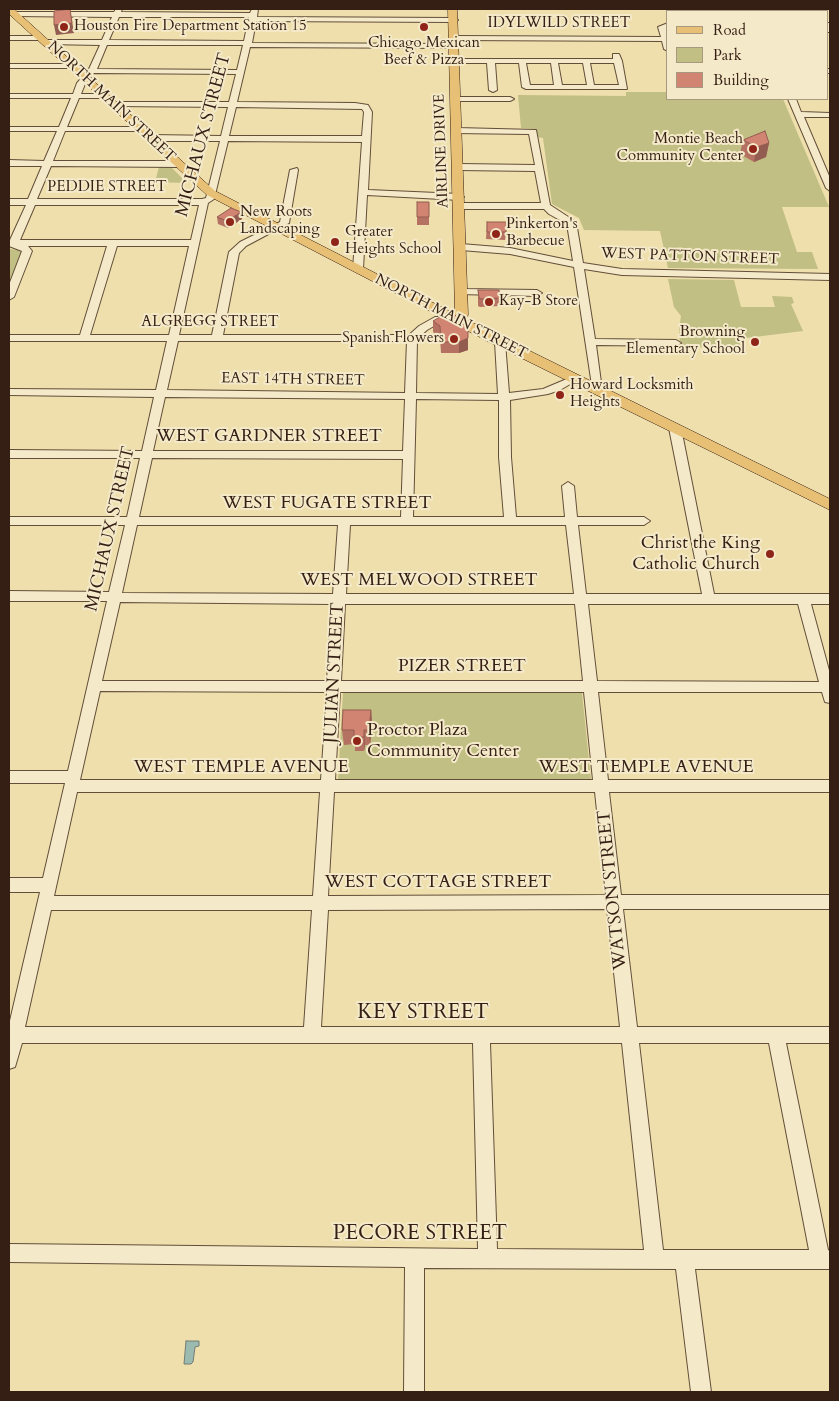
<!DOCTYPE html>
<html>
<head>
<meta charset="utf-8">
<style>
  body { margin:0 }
  #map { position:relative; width:839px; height:1401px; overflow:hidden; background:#eedfac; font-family:Cardo,serif }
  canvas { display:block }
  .frame { position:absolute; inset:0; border:10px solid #351e13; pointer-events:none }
  .legend { position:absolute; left:666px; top:10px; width:162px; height:90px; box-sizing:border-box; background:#f4eac9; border:1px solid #a89880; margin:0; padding:6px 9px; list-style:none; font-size:15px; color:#351e13 }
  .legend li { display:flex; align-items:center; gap:10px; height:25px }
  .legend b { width:25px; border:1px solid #a89880 }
</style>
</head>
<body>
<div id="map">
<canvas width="839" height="1401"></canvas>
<div class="frame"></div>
<ul class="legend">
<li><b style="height:6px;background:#e7c076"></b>Road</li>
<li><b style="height:14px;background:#c1bf84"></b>Park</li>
<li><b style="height:14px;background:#d28473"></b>Building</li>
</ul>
</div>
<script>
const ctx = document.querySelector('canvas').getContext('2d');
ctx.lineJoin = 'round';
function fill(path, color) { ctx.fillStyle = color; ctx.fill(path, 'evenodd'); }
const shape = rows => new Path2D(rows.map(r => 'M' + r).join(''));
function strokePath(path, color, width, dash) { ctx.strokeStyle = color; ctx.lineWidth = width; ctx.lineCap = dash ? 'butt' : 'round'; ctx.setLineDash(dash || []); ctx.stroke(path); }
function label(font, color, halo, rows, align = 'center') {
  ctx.font = font + ' Cardo,serif'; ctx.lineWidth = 4; ctx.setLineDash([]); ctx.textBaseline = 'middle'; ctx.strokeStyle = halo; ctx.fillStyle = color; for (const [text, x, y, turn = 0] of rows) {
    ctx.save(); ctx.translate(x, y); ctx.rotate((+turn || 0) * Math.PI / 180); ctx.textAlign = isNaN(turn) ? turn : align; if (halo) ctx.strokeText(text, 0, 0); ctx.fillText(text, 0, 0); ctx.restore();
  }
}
const green = shape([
  [626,92,668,92,668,99,783,99,829,207,782,207,797,252,812,252,818,269,668,268,660,231,584,230,579,218,552,204,543,138,537,137,536,129,521,128,518,95,626,96],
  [159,167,171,167,187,183,155,182],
  [9,249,19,250,22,253,9,288],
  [668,279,734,280,741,307,775,307,772,296,792,297,794,303,791,304,803,331,738,339,742,348,680,347,679,329,681,316,674,307],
  [343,692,582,693,591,780,338,780]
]);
const water = shape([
  [186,1341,199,1341,199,1346,195,1347,193,1362,191,1364,184,1364,186,1341]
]);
const minor = shape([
  [116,9,122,9,121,12,250,13,252,9,258,9,257,17,454,18,458,20,454,22,256,21,252,43,458,44,458,48,455,48,250,47,237,102,355,103,368,105,372,112,368,190,460,194,464,197,460,200,367,195,363,269,358,272,353,269,362,142,228,141,214,199,208,203,179,335,212,335,229,252,240,242,280,222,290,170,297,168,298,170,289,223,246,246,239,253,223,335,409,335,419,326,435,317,453,317,453,321,441,322,427,330,417,339,416,393,498,394,495,342,500,339,505,342,509,393,543,389,574,376,579,379,560,390,548,394,510,400,511,457,516,517,565,517,562,486,568,482,574,486,577,517,644,517,650,521,644,525,578,525,586,594,702,594,669,428,675,424,681,428,714,594,830,594,830,604,811,604,830,674,830,703,825,702,822,692,598,692,608,780,830,780,830,792,609,792,621,895,830,895,830,909,623,909,637,1027,830,1027,830,1043,786,1043,828,1250,830,1251,830,1269,695,1269,711,1392,691,1392,676,1269,424,1268,424,1392,404,1392,405,1267,9,1262,9,1244,478,1249,473,1043,22,1043,15,1067,9,1069,9,1025,40,892,9,892,9,878,43,878,65,783,9,783,9,771,68,771,107,601,9,601,9,591,109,592,125,525,9,525,9,517,127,517,140,458,9,458,9,450,142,451,154,397,9,395,9,389,156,390,167,341,9,341,9,335,80,335,107,246,28,246,32,251,14,297,9,300,9,285,22,251,9,246,9,240,10,240,26,205,9,205,9,199,28,199,42,166,9,166,9,160,44,161,57,131,9,131,9,127,59,127,71,98,9,98,9,94,73,94,77,83,86,73,80,71,89,69,100,45,45,44,41,42,45,40,102,40,112,17,14,16,10,14,14,12,114,12,116,9],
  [119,17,249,17,244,41,109,40,119,17],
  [107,45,243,45,237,70,97,69,107,45],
  [94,73,236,74,229,102,113,102,109,104,113,106,228,107,221,136,150,135,146,138,150,141,220,141,206,198,202,199,37,199,51,166,178,167,182,164,178,161,53,161,65,131,140,131,144,129,140,127,67,127,79,98,105,98,109,96,105,94,81,94,85,84,94,73],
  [236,107,362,109,364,112,362,136,229,136,236,107],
  [35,205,199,205,191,240,20,240,35,205],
  [117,246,189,246,169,335,90,335,117,246],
  [178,341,407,341,405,393,167,390,178,341],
  [165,397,405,399,403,451,153,451,165,397],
  [416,399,499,400,499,457,504,517,413,517,416,399],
  [152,458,403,459,401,517,139,517,152,458],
  [137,525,338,525,333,594,122,593,137,525],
  [350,525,566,525,574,594,346,594,350,525],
  [120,602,332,604,327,681,102,681,120,602],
  [345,604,575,604,583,681,341,681,345,604],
  [588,604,798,604,819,682,597,681,588,604],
  [100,691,327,692,321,780,80,780,100,691],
  [340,692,584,692,593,780,335,780,340,692],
  [77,792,320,792,313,896,54,896,77,792],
  [334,792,595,792,606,895,328,896,334,792],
  [607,909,620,1027,321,1027,328,910,607,909],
  [51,910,312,910,304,1027,25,1027,51,910],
  [490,1043,622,1043,644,1250,497,1249,490,1043],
  [639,1043,769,1043,809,1250,663,1250,639,1043],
  [748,9,756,9,758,11,750,11,748,9],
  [815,9,822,9,824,11,817,11,815,9],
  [668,23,666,28,668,51,664,49,662,41,454,40,450,38,454,36,661,37,658,27,668,23],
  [828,23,830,23,830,32,828,32,828,23],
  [9,36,40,36,44,38,40,40,9,40,9,36],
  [613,54,619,54,622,61,627,89,526,89,522,87,519,63,495,63,497,90,493,92,489,90,487,63,455,63,451,61,455,59,613,59,613,54],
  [526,63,551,63,554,85,530,85,526,63],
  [558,63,583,63,587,85,562,85,558,63],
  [590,63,614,63,619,85,594,85,590,63],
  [9,64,72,64,76,66,72,68,9,68,9,64],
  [828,69,830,69,830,73,828,73,828,69],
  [453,97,510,97,514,99,510,101,456,101,452,99,453,97],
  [788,99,796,99,801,112,830,113,830,117,804,117,830,178,830,191,826,188,788,99],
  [457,128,536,130,550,205,576,222,583,263,622,269,830,274,830,280,622,275,584,269,595,339,676,340,681,343,676,346,596,345,602,390,597,393,593,392,574,267,510,254,461,250,456,247,461,244,510,248,573,261,567,224,549,214,544,209,460,209,455,206,460,203,541,203,535,171,459,170,455,167,459,164,535,165,529,134,454,133,454,129,457,128],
  [462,289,537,290,542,293,537,296,459,294,459,290,462,289]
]);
const major = shape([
  [9,9,14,9,215,191,455,314,448,9,457,9,468,315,465,319,830,499,830,510,495,345,207,195,9,14,9,9]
]);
const wall = shape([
  [743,140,769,143,766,157,754,162,740,154],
  [417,202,429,202,429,225,417,225],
  [217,217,242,219,228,228,218,224],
  [487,222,506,232,505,240,486,239],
  [478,290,500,298,500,306,480,307,478,306],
  [433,321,458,322,468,338,468,350,459,353,441,353,440,338,433,332],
  [371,710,372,724,370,745,365,745,364,751,355,751,355,744,344,745,342,730]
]);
const shadedWall = shape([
  [70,9,74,33,56,35,54,25],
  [769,143,766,157,754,162,757,147],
  [241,212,242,219,228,228,227,221],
  [468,338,468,350,459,353,459,342],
  [371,710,372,724,370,745,369,730],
  [364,730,365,745,364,751]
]);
const building = shape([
  [70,9,72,23,54,25,54,11,70,9],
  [765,131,769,143,757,147,743,140,765,131],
  [417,202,429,202,429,217,417,217,417,202],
  [231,208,241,212,227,221,217,217,231,208],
  [487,222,506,222,506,232,487,232,487,222],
  [478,290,499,290,500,298,481,299,479,298,478,290],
  [447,313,457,316,458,322,468,327,468,338,459,342,441,342,440,326,433,321,447,313],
  [343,710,371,710,369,730,364,730,364,737,354,737,354,730,342,730,343,710]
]);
const markers = [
  [64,27,5,"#8f2418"],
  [424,27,5,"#8f2418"],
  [753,149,5,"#8f2418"],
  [230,222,5,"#8f2418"],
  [496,234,5,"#8f2418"],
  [335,242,5,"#8f2418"],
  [489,302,5,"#8f2418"],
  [454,339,5,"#8f2418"],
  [755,342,5,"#8f2418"],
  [560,395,5,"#8f2418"],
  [770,554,5,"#8f2418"],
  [357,741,5,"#8f2418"]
];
const farStreetnames = [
  ["IDYLWILD STREET",559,24],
  ["NORTH MAIN STREET",111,102,43],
  ["AIRLINE DRIVE",442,151,-92],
  ["PEDDIE STREET",107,188],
  ["WEST PATTON STREET",690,257,2],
  ["NORTH MAIN STREET",451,317,27],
  ["ALGREGG STREET",210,323],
  ["EAST 14TH STREET",293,380,1]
];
const farPoinames = [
  ["Houston Fire Department Station 15",74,27],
  ["Chicago Mexican",424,44,"center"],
  ["Beef & Pizza",424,61,"center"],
  ["Montie Beach",743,140,"right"],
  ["Community Center",743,157,"right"],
  ["New Roots",240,213],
  ["Landscaping",240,230],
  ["Pinkerton's",506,225],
  ["Barbecue",506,242],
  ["Greater",345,233],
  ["Heights School",345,250],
  ["Kay-B Store",499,302],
  ["Browning",745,333,"right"],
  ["Elementary School",745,350,"right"],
  ["Spanish Flowers",444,339,"right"],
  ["Howard Locksmith",570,386],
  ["Heights",570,403]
];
const streetNames = [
  ["MICHAUX STREET",204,135,-75],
  ["WEST GARDNER STREET",269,437],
  ["WEST FUGATE STREET",327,504],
  ["MICHAUX STREET",111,529,-77],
  ["WEST MELWOOD STREET",419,581],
  ["PIZER STREET",462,667],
  ["JULIAN STREET",335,673,-87],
  ["WEST TEMPLE AVENUE",241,768],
  ["WEST TEMPLE AVENUE",646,768],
  ["WEST COTTAGE STREET",438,883],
  ["WATSON STREET",613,890,-96]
];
const poiNames = [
  ["Christ the King",760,544],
  ["Catholic Church",760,565],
  ["Proctor Plaza",367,731,"left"],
  ["Community Center",367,752,"left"]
];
const nearStreetnames = [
  ["KEY STREET",423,1013],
  ["PECORE STREET",420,1234]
];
fill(green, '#c1bf84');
fill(water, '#9bbbb1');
strokePath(water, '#727c72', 1);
strokePath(minor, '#634e39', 2);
strokePath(major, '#351e13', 1);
fill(minor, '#f4eac9');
fill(major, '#e7c076');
fill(wall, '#b57263');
fill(shadedWall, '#935c50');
fill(building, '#d28473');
strokePath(building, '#935c50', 1);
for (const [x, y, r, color] of markers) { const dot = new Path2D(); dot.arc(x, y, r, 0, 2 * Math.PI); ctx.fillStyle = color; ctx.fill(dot); strokePath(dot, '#f4eac9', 2); }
label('15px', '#351e13', '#f4eac9', farStreetnames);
label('15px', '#351e13', '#f4eac9', farPoinames, 'left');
label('18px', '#351e13', '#f4eac9', streetNames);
label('18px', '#351e13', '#f4eac9', poiNames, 'right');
label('21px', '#351e13', '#f4eac9', nearStreetnames);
</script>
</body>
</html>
